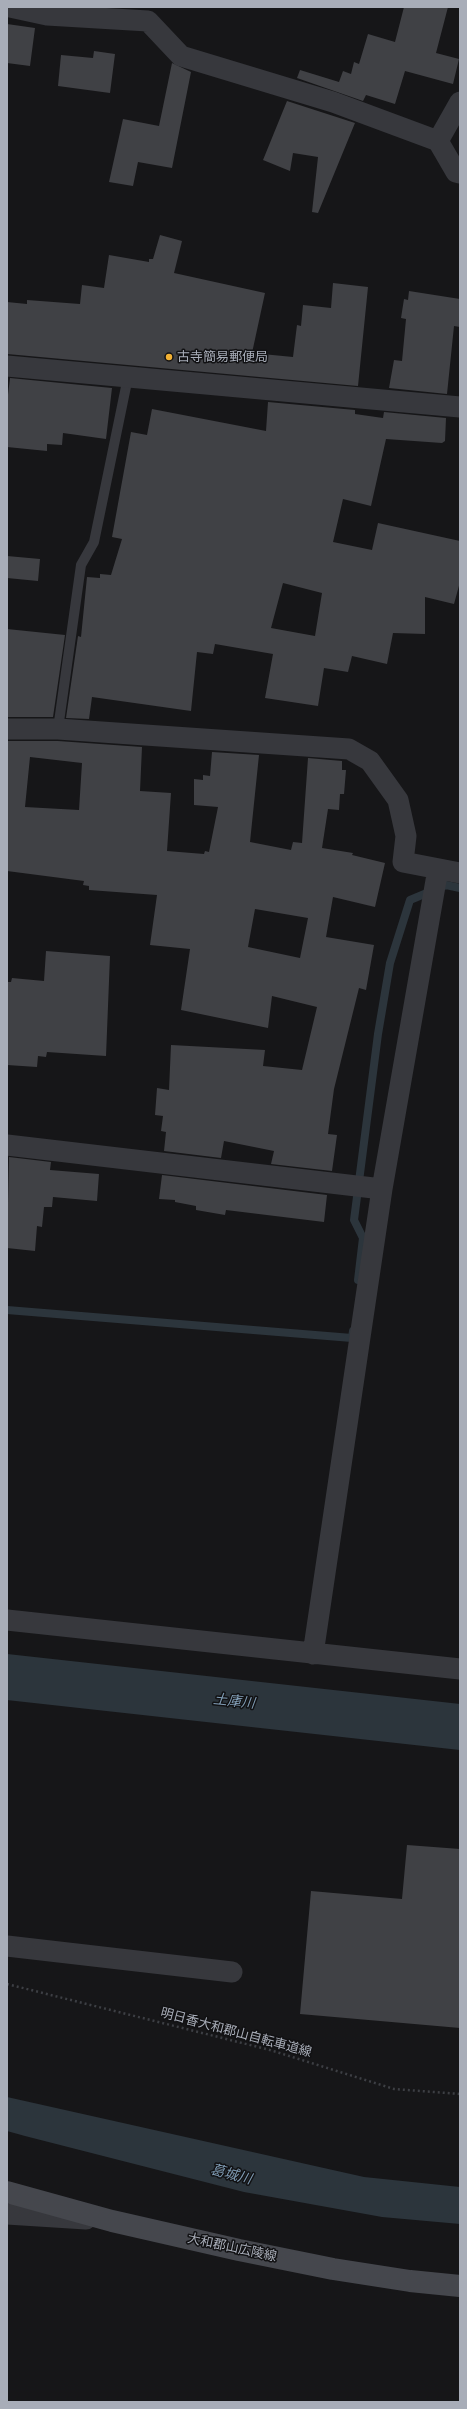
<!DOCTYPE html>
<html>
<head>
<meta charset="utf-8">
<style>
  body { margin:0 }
  #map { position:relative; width:467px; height:2409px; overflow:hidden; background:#161618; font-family:"Space Grotesk",sans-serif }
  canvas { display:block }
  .frame { position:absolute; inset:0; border:8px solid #a8adb8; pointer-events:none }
</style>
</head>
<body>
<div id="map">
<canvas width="467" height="2409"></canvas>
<div class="frame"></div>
</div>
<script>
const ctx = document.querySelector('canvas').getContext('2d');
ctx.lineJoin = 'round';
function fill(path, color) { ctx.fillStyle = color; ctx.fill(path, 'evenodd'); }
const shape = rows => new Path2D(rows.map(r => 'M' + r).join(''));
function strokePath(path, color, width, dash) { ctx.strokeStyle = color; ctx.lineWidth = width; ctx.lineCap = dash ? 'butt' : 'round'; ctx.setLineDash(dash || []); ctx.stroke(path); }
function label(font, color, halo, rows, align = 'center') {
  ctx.font = font + ' "Space Grotesk","Noto Sans JP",sans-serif'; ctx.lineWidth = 3; ctx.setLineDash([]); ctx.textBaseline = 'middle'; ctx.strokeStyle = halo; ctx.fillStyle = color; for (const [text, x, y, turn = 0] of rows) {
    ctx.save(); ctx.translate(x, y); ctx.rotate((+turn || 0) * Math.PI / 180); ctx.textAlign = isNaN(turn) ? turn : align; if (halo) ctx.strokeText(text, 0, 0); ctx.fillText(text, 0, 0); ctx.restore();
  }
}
const water = shape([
  [7,2097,364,2177,460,2187,460,2224,382,2217,244,2192,25,2136,7,2131]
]);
const stream = shape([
  [358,1280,363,1238,354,1220,378,1034,390,963,410,900,446,885,460,888],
  [7,1310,352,1338,353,1331]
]);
const river = shape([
  [7,1677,460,1727]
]);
const building = shape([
  [404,7,448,7,436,53,459,59,453,84,405,71,395,104,366,95,363,101,297,78,300,70,339,82,343,71,351,74,354,62,359,64,368,34,395,42],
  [7,24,35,28,30,66,7,63],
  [94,51,115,54,110,93,58,86,61,55,93,58],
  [172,63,191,72,172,168,138,162,133,186,109,182,123,119,159,126],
  [287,101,355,123,318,213,312,212,318,157,293,153,290,171,263,160],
  [160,235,182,241,174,273,265,293,252,353,293,357,297,325,301,326,303,305,331,308,333,283,368,287,358,386,7,354,7,302,27,304,27,300,80,304,82,285,104,288,109,255,149,262,149,259,153,259],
  [409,291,460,299,460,327,454,326,447,394,389,388,394,360,402,361,406,319,401,318,404,299,408,300],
  [10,378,112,388,106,439,63,433,62,445,47,444,47,451,7,447,7,403],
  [268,402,355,410,355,414,383,418,384,412,446,418,445,441,442,443,386,439,371,506,343,499,333,542,372,550,378,523,460,541,460,582,454,604,425,597,425,634,393,633,387,664,352,656,348,672,324,668,318,706,265,698,273,654,215,644,213,654,197,652,191,711,92,697,89,719,66,718,78,636,81,637,87,577,100,578,100,574,111,575,122,539,112,537,131,432,147,435,152,409,266,431],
  [283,583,322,593,315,636,271,628],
  [7,556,40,559,38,581,7,578],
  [7,629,65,635,53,717,7,717],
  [7,741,58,741,142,747,140,791,171,793,167,851,204,854,205,851,209,852,218,807,194,805,194,779,203,780,203,775,210,776,212,752,259,755,250,842,291,850,293,842,302,843,308,758,342,761,342,770,346,770,344,794,340,794,339,810,328,809,322,848,353,853,352,855,385,863,375,907,333,897,326,937,374,945,366,990,359,988,334,1089,328,1134,337,1135,332,1171,271,1164,274,1151,224,1141,221,1158,164,1151,166,1132,161,1131,163,1116,155,1115,157,1088,169,1090,171,1045,265,1050,263,1066,302,1070,317,1007,272,996,268,1028,181,1010,190,949,150,945,157,895,89,890,89,886,83,885,84,881,7,871],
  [30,757,82,763,79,810,25,807],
  [255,909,308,918,300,958,248,947],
  [46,951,110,956,106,1056,47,1052,46,1057,38,1056,37,1067,7,1065,7,982,11,982,12,978,44,981],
  [9,1157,51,1162,50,1170,99,1174,97,1201,53,1197,52,1207,44,1207,42,1227,37,1226,35,1251,7,1248],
  [162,1175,327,1195,324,1222,226,1210,225,1215,196,1210,196,1206,175,1202,175,1200,159,1199],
  [407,1845,460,1849,460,2028,300,2014,311,1891,402,1899]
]);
const path = shape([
  [7,1984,270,2050,394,2089,460,2094]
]);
const lane = shape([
  [58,729,81,565,94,542,128,377]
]);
const street = shape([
  [10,7,47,15,148,21,181,56,333,102,438,141,456,172,460,173],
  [438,141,460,102],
  [7,366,460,407],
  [7,729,58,729,349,749,370,761,398,800,406,836,403,862,460,873],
  [7,1145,382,1189,438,869],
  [7,1620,460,1669],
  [313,1654,382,1189],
  [7,1946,232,1972],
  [7,2214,86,2219]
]);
const secondary = shape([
  [7,2192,112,2221,239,2250,333,2269,410,2281,460,2286]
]);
const markers = [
  [169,357,4,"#f2b134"]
];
const poiNames = [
  ["古寺簡易郵便局",177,357]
];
const streetNames = [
  ["明日香大和郡山自転車道線",236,2033,15],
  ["大和郡山広陵線",232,2248,12]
];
const waterNames = [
  ["土庫川",234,1702,6],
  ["葛城川",231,2175,14]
];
fill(water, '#2c353c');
strokePath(stream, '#2c353c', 8);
strokePath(river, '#2c353c', 46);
fill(building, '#404145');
strokePath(path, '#3d3f44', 2.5, [2, 3]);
strokePath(lane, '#37383d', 10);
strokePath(street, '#37383d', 21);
strokePath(secondary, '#45474d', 22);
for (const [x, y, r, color] of markers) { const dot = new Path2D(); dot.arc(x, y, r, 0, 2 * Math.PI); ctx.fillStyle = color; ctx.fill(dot); strokePath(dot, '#111113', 1.5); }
label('13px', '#a8adb8', '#111113', poiNames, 'left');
label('13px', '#a8adb8', '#111113', streetNames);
label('italic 14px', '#7f9bb3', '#111113', waterNames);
</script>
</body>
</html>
